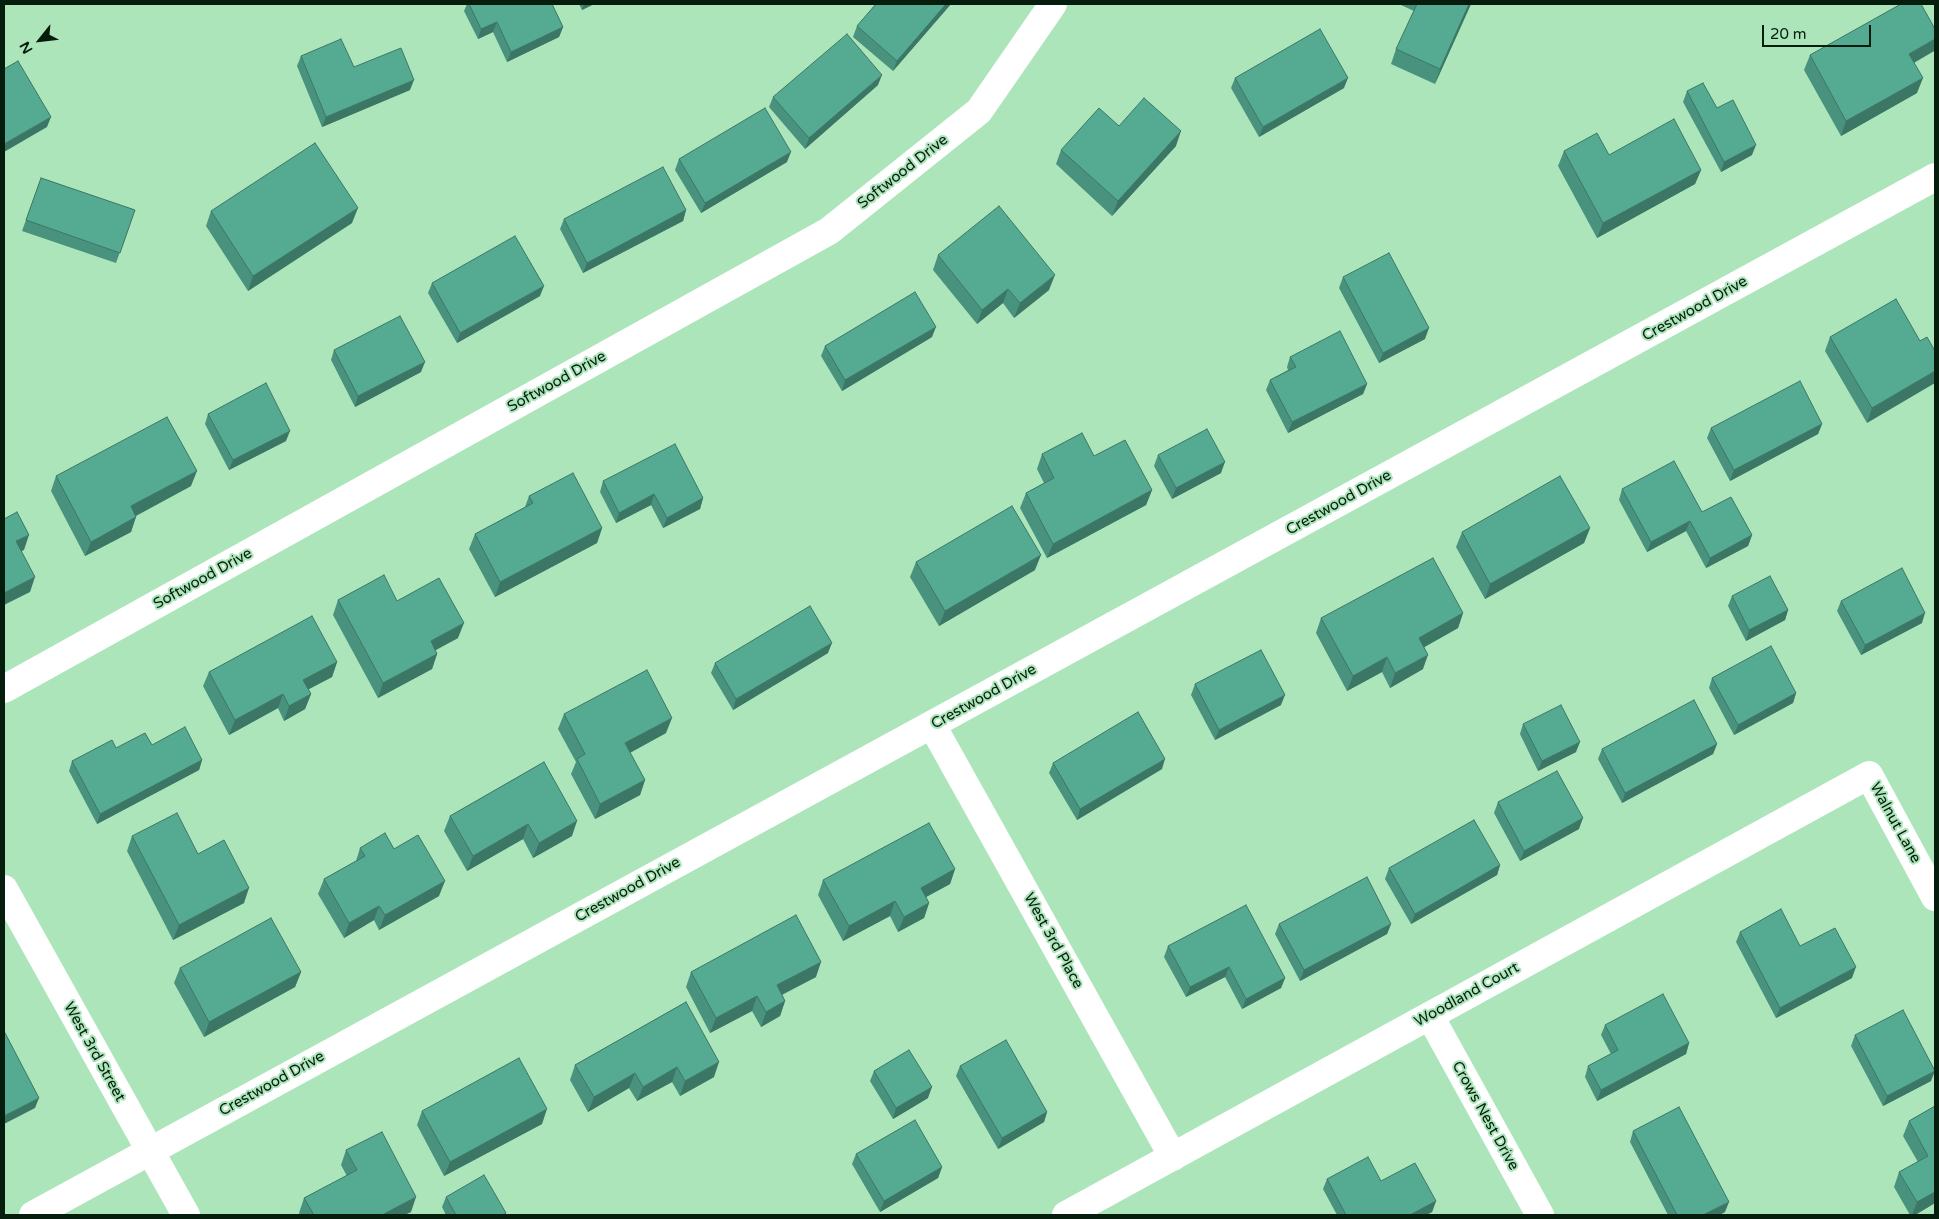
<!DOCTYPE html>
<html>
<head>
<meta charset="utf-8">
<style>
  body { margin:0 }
  #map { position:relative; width:1939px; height:1219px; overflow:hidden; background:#ace5ba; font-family:"Varela Round",sans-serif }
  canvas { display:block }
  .frame { position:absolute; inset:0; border:5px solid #061d0e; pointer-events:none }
  .north { position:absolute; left:15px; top:15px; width:50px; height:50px; -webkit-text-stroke:4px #ace5ba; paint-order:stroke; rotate:241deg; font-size:14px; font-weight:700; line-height:20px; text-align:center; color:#061d0e }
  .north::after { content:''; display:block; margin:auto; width:18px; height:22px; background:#061d0e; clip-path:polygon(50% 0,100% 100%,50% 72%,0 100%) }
  .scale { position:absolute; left:1762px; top:25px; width:109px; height:22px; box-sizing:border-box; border:2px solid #061d0e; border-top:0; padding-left:6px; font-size:15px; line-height:18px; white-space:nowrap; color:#061d0e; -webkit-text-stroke:4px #ace5ba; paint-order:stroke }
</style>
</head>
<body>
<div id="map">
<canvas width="1939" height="1219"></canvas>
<div class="frame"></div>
<div class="north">N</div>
<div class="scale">20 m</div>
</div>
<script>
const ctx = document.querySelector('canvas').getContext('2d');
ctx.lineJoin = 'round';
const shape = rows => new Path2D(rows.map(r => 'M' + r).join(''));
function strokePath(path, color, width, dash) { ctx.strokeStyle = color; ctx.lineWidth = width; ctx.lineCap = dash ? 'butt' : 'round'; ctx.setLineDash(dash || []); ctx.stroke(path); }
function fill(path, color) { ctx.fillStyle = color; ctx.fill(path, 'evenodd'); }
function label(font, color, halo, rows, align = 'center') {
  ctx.font = font + ' "Varela Round",sans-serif'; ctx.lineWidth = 4; ctx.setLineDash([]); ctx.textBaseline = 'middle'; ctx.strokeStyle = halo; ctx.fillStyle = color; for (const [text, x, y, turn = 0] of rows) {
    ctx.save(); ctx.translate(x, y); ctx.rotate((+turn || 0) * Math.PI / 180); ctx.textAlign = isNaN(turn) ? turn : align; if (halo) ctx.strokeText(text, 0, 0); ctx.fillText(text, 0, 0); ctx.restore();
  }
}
const street = shape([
  [4,689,829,231,979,111,1053,4],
  [932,725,1173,1157],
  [4,889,186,1215],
  [1430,1016,1540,1215],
  [33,1215,1935,177],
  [1066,1215,1869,775,1935,897]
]);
const wall = shape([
  [467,4,552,4,563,27,559,37,507,62,493,32,478,39,464,11],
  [579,4,594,4,582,10],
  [876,4,951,4,893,71,853,37,857,26],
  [1401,4,1471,4,1435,84,1391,64,1396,49,1414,11,1401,5],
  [1934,51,1914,63,1917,93,1841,136,1804,70,1810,55],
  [301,56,354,67,410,90,322,127,297,66],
  [1235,78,1344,88,1259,137,1231,88],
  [878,85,805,149,769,107,773,97],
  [1687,91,1717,108,1752,155,1721,172,1683,102],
  [1119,126,1176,146,1112,216,1056,164,1061,150],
  [1564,151,1609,155,1701,170,1695,184,1597,238,1558,166],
  [679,159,787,162,701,213,675,170],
  [41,178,135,210,116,263,22,231],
  [686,210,683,221,583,273,560,229,564,219],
  [211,211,352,223,248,291,206,226],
  [938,255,1049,290,1014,318,1003,303,977,324,933,270],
  [1343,277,1425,339,1379,363,1339,288],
  [432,283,540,296,457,343,428,293],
  [932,337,842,391,821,356,825,346],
  [1830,337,1920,341,1867,423,1825,351],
  [334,350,421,372,355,407,331,360],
  [1290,357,1367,384,1363,394,1288,433,1266,390,1270,380,1288,370,1287,367],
  [208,414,286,441,229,470,205,424],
  [1822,424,1818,434,1730,481,1707,438,1711,428],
  [1042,454,1094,456,1152,490,1146,505,1047,558,1020,508,1026,493,1044,483,1037,469],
  [1158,455,1221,473,1172,499,1154,466],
  [56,476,191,486,136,516,131,532,85,556,51,491],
  [603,481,703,498,700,509,663,528,651,505,616,523,600,492],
  [1622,489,1702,512,1752,535,1748,546,1706,568,1686,531,1647,552,1619,500],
  [529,496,602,528,597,543,495,597,469,549,475,534,525,507],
  [1590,528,1584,543,1485,599,1456,547,1462,532],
  [916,562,1035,570,939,626,910,577],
  [1732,596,1788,610,1785,620,1746,641,1728,606],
  [338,600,397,601,458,638,435,650,437,654,432,669,378,698,333,615],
  [1841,601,1922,623,1861,655,1837,611],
  [1463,613,1458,628,1424,647,1423,669,1390,688,1382,672,1347,691,1316,633,1321,618],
  [828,653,733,710,711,673,715,663],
  [337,662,332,677,308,689,311,694,305,709,284,721,278,708,229,735,203,686,209,672],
  [1712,678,1796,693,1793,703,1734,735,1709,688],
  [1195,684,1281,705,1215,740,1191,695],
  [564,714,666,733,630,753,645,780,640,795,595,819,571,774,576,762,558,729],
  [1523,724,1576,752,1538,771,1520,734],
  [1717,744,1713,754,1622,803,1598,759,1602,749],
  [152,745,202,760,199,770,97,824,69,771,72,761,116,748],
  [544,762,572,836,533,858,523,839,467,871,444,831,450,816],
  [1053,763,1162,769,1077,820,1049,773],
  [1498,802,1579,829,1520,861,1494,813],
  [132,836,244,903,173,940,127,851],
  [360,848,394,849,439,896,379,930,374,920,344,938,318,894,324,879,356,861],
  [1500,865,1497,875,1411,924,1385,879,1389,868],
  [955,869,950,884,926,897,929,903,924,918,898,932,890,916,843,941,818,895,823,880],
  [1279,924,1391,924,1387,934,1300,981,1275,934],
  [1740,932,1800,946,1852,978,1776,1018,1736,942],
  [1168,946,1285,978,1281,988,1242,1009,1225,977,1186,997,1164,957],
  [180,968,301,972,295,987,204,1037,174,983],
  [691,972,816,977,782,995,785,1001,780,1016,761,1027,752,1011,710,1033,686,987],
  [686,1002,714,1077,680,1096,672,1082,637,1101,629,1088,588,1112,570,1080,575,1065],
  [1605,1025,1689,1043,1686,1054,1597,1101,1585,1077,1588,1066,1611,1054,1601,1035],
  [1855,1035,1931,1081,1883,1106,1851,1046],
  [960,1066,1047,1112,1044,1122,998,1149,956,1076],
  [874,1071,928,1098,893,1119,870,1081],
  [1935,1106,1935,1203,1915,1215,1910,1215,1894,1187,1899,1172,1918,1162,1903,1136,1909,1121],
  [422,1111,542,1124,444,1176,417,1125],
  [1633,1131,1725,1212,1719,1215,1668,1215,1630,1142],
  [346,1150,411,1212,404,1215,300,1215,299,1213,304,1198,347,1176,341,1165],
  [856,1154,942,1167,938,1178,880,1212,852,1164],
  [1327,1179,1381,1181,1436,1201,1432,1212,1426,1215,1337,1215,1323,1189],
  [446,1197,506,1215,446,1215,442,1207]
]);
const shadedWall = shape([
  [584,4,594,4,582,10],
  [946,4,951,4,893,71,897,61],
  [1469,4,1471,4,1435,84,1440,69],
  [497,22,493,32,478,39,481,29],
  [563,27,559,37,507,62,511,52],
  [1935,39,1935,48,1934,51,1904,68,1909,54],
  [882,75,878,85,805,149,809,138],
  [1348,78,1344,88,1259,137,1263,127],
  [1923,78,1917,93,1841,136,1846,121],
  [414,80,410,90,322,127,326,117],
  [51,117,47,127,4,152,4,144],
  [1181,131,1176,146,1112,216,1118,201],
  [1756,145,1752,155,1721,172,1724,162],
  [791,152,787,162,701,213,705,203],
  [1701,170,1695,184,1597,238,1603,223],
  [358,208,352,223,248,291,253,276],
  [686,210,683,221,583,273,587,263],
  [1055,275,1049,290,1014,318,1020,303],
  [544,286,540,296,457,343,460,333],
  [1008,289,1003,303,977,324,982,310],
  [936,327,932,337,842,391,845,380],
  [1429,328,1425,339,1379,363,1383,353],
  [425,362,421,372,355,407,358,396],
  [1935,371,1935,383,1867,423,1872,408],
  [1367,384,1363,394,1288,433,1292,422],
  [1822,424,1818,434,1730,481,1734,470],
  [290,431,286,441,229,470,233,460],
  [1225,462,1221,473,1172,499,1176,488],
  [197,471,191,486,126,521,131,506],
  [1152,490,1146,505,1047,558,1053,544],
  [654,494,651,505,616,523,619,513],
  [703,498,700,509,663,528,667,518],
  [136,517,131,532,85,556,91,542],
  [1690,521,1686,531,1647,552,1651,542],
  [602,528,597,543,495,597,500,582],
  [1590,528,1584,543,1485,599,1490,584],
  [29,535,24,550,11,556,16,541],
  [1752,535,1748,546,1706,568,1710,558],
  [1041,555,1035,570,939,626,945,611],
  [35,577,30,592,4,605,4,593],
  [1788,610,1785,620,1746,641,1749,630],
  [1463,613,1458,628,1414,653,1419,638],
  [1925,613,1922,623,1861,655,1865,645],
  [464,623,458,638,425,656,431,641],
  [832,643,828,653,733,710,736,699],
  [437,654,432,669,378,698,383,683],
  [1428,655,1423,669,1390,688,1395,673],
  [1387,657,1382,672,1347,691,1353,676],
  [337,662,332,677,298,695,303,680],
  [1796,693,1793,703,1734,735,1738,725],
  [283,694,278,708,229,735,235,720],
  [311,694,305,709,284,721,289,706],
  [1285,695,1281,705,1215,740,1219,730],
  [672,718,666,733,620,758,625,743],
  [1580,742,1576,752,1538,771,1542,761],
  [1717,744,1713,754,1622,803,1625,793],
  [1165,759,1162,769,1077,820,1080,809],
  [202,760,199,770,97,824,100,814],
  [645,780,640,795,595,819,600,804],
  [1583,818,1579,829,1520,861,1524,851],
  [577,821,572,836,533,858,539,843],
  [528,824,523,839,467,871,473,856],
  [1500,865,1497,875,1411,924,1415,914],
  [955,869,950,884,915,903,921,888],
  [445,881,439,896,379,930,385,915],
  [249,888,244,903,173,940,179,925],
  [895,901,890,916,843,941,849,926],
  [929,903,924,918,898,932,904,917],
  [379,906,374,920,344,938,349,923],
  [1391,924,1387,934,1300,981,1304,970],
  [821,962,816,977,771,1000,777,985],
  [1229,967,1225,977,1186,997,1190,987],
  [1856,967,1852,978,1776,1018,1780,1008],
  [301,972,295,987,204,1037,209,1022],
  [1285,978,1281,988,1242,1009,1246,999],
  [757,996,752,1011,710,1033,716,1018],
  [785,1001,780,1016,761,1027,766,1012],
  [1689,1043,1686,1054,1597,1101,1601,1090],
  [719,1062,714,1077,680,1096,685,1081],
  [677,1067,672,1082,637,1101,643,1087],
  [1935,1071,1931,1081,1883,1106,1887,1096],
  [635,1073,629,1088,588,1112,594,1097],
  [932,1087,928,1098,893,1119,896,1108],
  [39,1098,35,1108,4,1124,4,1116],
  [547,1109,542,1124,444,1176,450,1162],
  [1047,1112,1044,1122,998,1149,1002,1138],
  [942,1167,938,1178,880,1212,884,1201],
  [1935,1192,1935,1203,1915,1215,1912,1215,1917,1202],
  [416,1197,411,1212,404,1215,382,1215],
  [1436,1201,1432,1212,1426,1215,1410,1215],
  [1729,1202,1725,1212,1719,1215,1703,1215]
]);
const building = shape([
  [469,4,552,4,563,27,511,52,497,22,481,29,469,4],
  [876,4,946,4,897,61,857,26,876,4],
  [1417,4,1469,4,1440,69,1396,49,1417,4],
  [1901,4,1921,4,1935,29,1935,39,1909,54,1923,78,1846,121,1810,55,1901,4],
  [1320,29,1348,78,1263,127,1235,78,1320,29],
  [847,34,882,75,809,138,773,97,847,34],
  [341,39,354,67,401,48,414,80,326,117,301,56,341,39],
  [18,61,51,117,4,144,4,69,18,61],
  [1703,83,1717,108,1733,100,1756,145,1724,162,1687,91,1703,83],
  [1144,98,1181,131,1118,201,1061,150,1099,108,1119,126,1144,98],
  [765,108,791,152,705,203,679,159,765,108],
  [1674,119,1701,170,1603,223,1564,151,1597,133,1609,155,1674,119],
  [315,143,358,208,253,276,211,211,315,143],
  [663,167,686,210,587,263,564,219,663,167],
  [41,178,135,210,120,253,26,220,41,178],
  [999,206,1055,275,1020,303,1008,289,982,310,938,255,999,206],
  [515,236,544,286,460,333,432,283,515,236],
  [1389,253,1429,328,1383,353,1343,277,1389,253],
  [915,292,936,327,845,380,825,346,915,292],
  [1896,299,1920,341,1927,337,1935,351,1935,371,1872,408,1830,337,1896,299],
  [400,316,425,362,358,396,334,350,400,316],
  [1340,331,1367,384,1292,422,1270,380,1296,367,1290,357,1340,331],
  [1800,381,1822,424,1734,470,1711,428,1800,381],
  [266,383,290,431,233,460,208,414,266,383],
  [167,417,197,471,131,506,136,517,91,542,56,476,167,417],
  [1207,429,1225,462,1176,488,1158,455,1207,429],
  [1082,433,1094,456,1125,440,1152,490,1053,544,1026,493,1054,478,1042,454,1082,433],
  [675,444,703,498,667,518,654,494,619,513,603,481,675,444],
  [1674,461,1702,512,1731,497,1752,535,1710,558,1690,521,1651,542,1622,489,1674,461],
  [573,473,602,528,500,582,475,534,533,503,529,496,573,473],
  [1560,476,1590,528,1490,584,1462,532,1560,476],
  [1012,506,1041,555,945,611,916,562,1012,506],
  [17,512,29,535,16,541,35,577,4,593,4,519,17,512],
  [1433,558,1463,613,1419,638,1428,655,1395,673,1387,657,1353,676,1321,618,1433,558],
  [1902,568,1925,613,1865,645,1841,601,1902,568],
  [384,575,397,601,439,578,464,623,431,641,437,654,383,683,338,600,384,575],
  [1770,576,1788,610,1749,630,1732,596,1770,576],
  [810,606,832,643,736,699,715,663,810,606],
  [312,616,337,662,303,680,311,694,289,706,283,694,235,720,209,672,312,616],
  [1771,646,1796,693,1738,725,1712,678,1771,646],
  [1261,650,1285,695,1219,730,1195,684,1261,650],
  [647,670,672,718,625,743,645,780,600,804,577,759,585,754,564,714,647,670],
  [1694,700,1717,744,1625,793,1602,749,1694,700],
  [1561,705,1580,742,1542,761,1523,724,1561,705],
  [1138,712,1165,759,1080,809,1053,763,1138,712],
  [185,727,202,760,100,814,72,761,112,740,116,748,145,733,152,745,185,727],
  [544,762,577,821,539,843,528,824,473,856,450,816,544,762],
  [1557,771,1583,818,1524,851,1498,802,1557,771],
  [177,813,198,854,224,840,249,888,179,925,132,836,177,813],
  [1474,820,1500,865,1415,914,1389,868,1474,820],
  [929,823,955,869,921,888,929,903,904,917,895,901,849,926,823,880,929,823],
  [385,833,394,849,418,835,445,881,385,915,379,906,349,923,324,879,365,856,360,848,385,833],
  [1367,877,1391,924,1304,970,1279,924,1367,877],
  [1246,905,1285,978,1246,999,1229,967,1190,987,1168,946,1246,905],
  [1781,909,1800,946,1835,928,1856,967,1780,1008,1740,932,1781,909],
  [796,915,821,962,777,985,785,1001,766,1012,757,996,716,1018,691,972,796,915],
  [271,918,301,972,209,1022,180,968,271,918],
  [1663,994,1689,1043,1601,1090,1588,1066,1618,1050,1605,1025,1663,994],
  [686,1002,719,1062,685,1081,677,1067,643,1087,635,1073,594,1097,575,1065,686,1002],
  [1903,1010,1935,1071,1887,1096,1855,1035,1903,1010],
  [4,1031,39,1098,4,1116,4,1031],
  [1006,1040,1047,1112,1002,1138,960,1066,1006,1040],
  [909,1050,932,1087,896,1108,874,1071,909,1050],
  [519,1058,547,1109,450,1162,422,1111,519,1058],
  [1935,1106,1935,1192,1917,1202,1899,1172,1928,1156,1909,1121,1935,1106],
  [1679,1107,1729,1202,1703,1215,1677,1215,1633,1131,1679,1107],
  [915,1120,942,1167,884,1201,856,1154,915,1120],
  [382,1132,416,1197,382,1215,314,1215,304,1198,357,1170,346,1150,382,1132],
  [1368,1157,1381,1181,1415,1163,1436,1201,1410,1215,1346,1215,1327,1179,1368,1157],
  [484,1175,506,1213,503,1215,456,1215,446,1197,484,1175]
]);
const streetNames = [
  ["Softwood Drive",903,172,-38],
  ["Crestwood Drive",1695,309,-29],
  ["Softwood Drive",557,382,-29],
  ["Crestwood Drive",1339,503,-29],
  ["Softwood Drive",203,579,-29],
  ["Crestwood Drive",984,697,-29],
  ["Walnut Lane",1895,823,61],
  ["Crestwood Drive",628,890,-29],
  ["West 3rd Place",1053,941,61],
  ["Woodland Court",1467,995,-29],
  ["West 3rd Street",94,1052,61],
  ["Crestwood Drive",272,1084,-29],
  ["Crows Nest Drive",1485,1116,61]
];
strokePath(street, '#fff', 28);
fill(wall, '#49927e');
fill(shadedWall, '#3c7766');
fill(building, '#55aa92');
strokePath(building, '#3c7766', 1);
label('15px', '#061d0e', '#ace5ba', streetNames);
</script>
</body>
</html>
